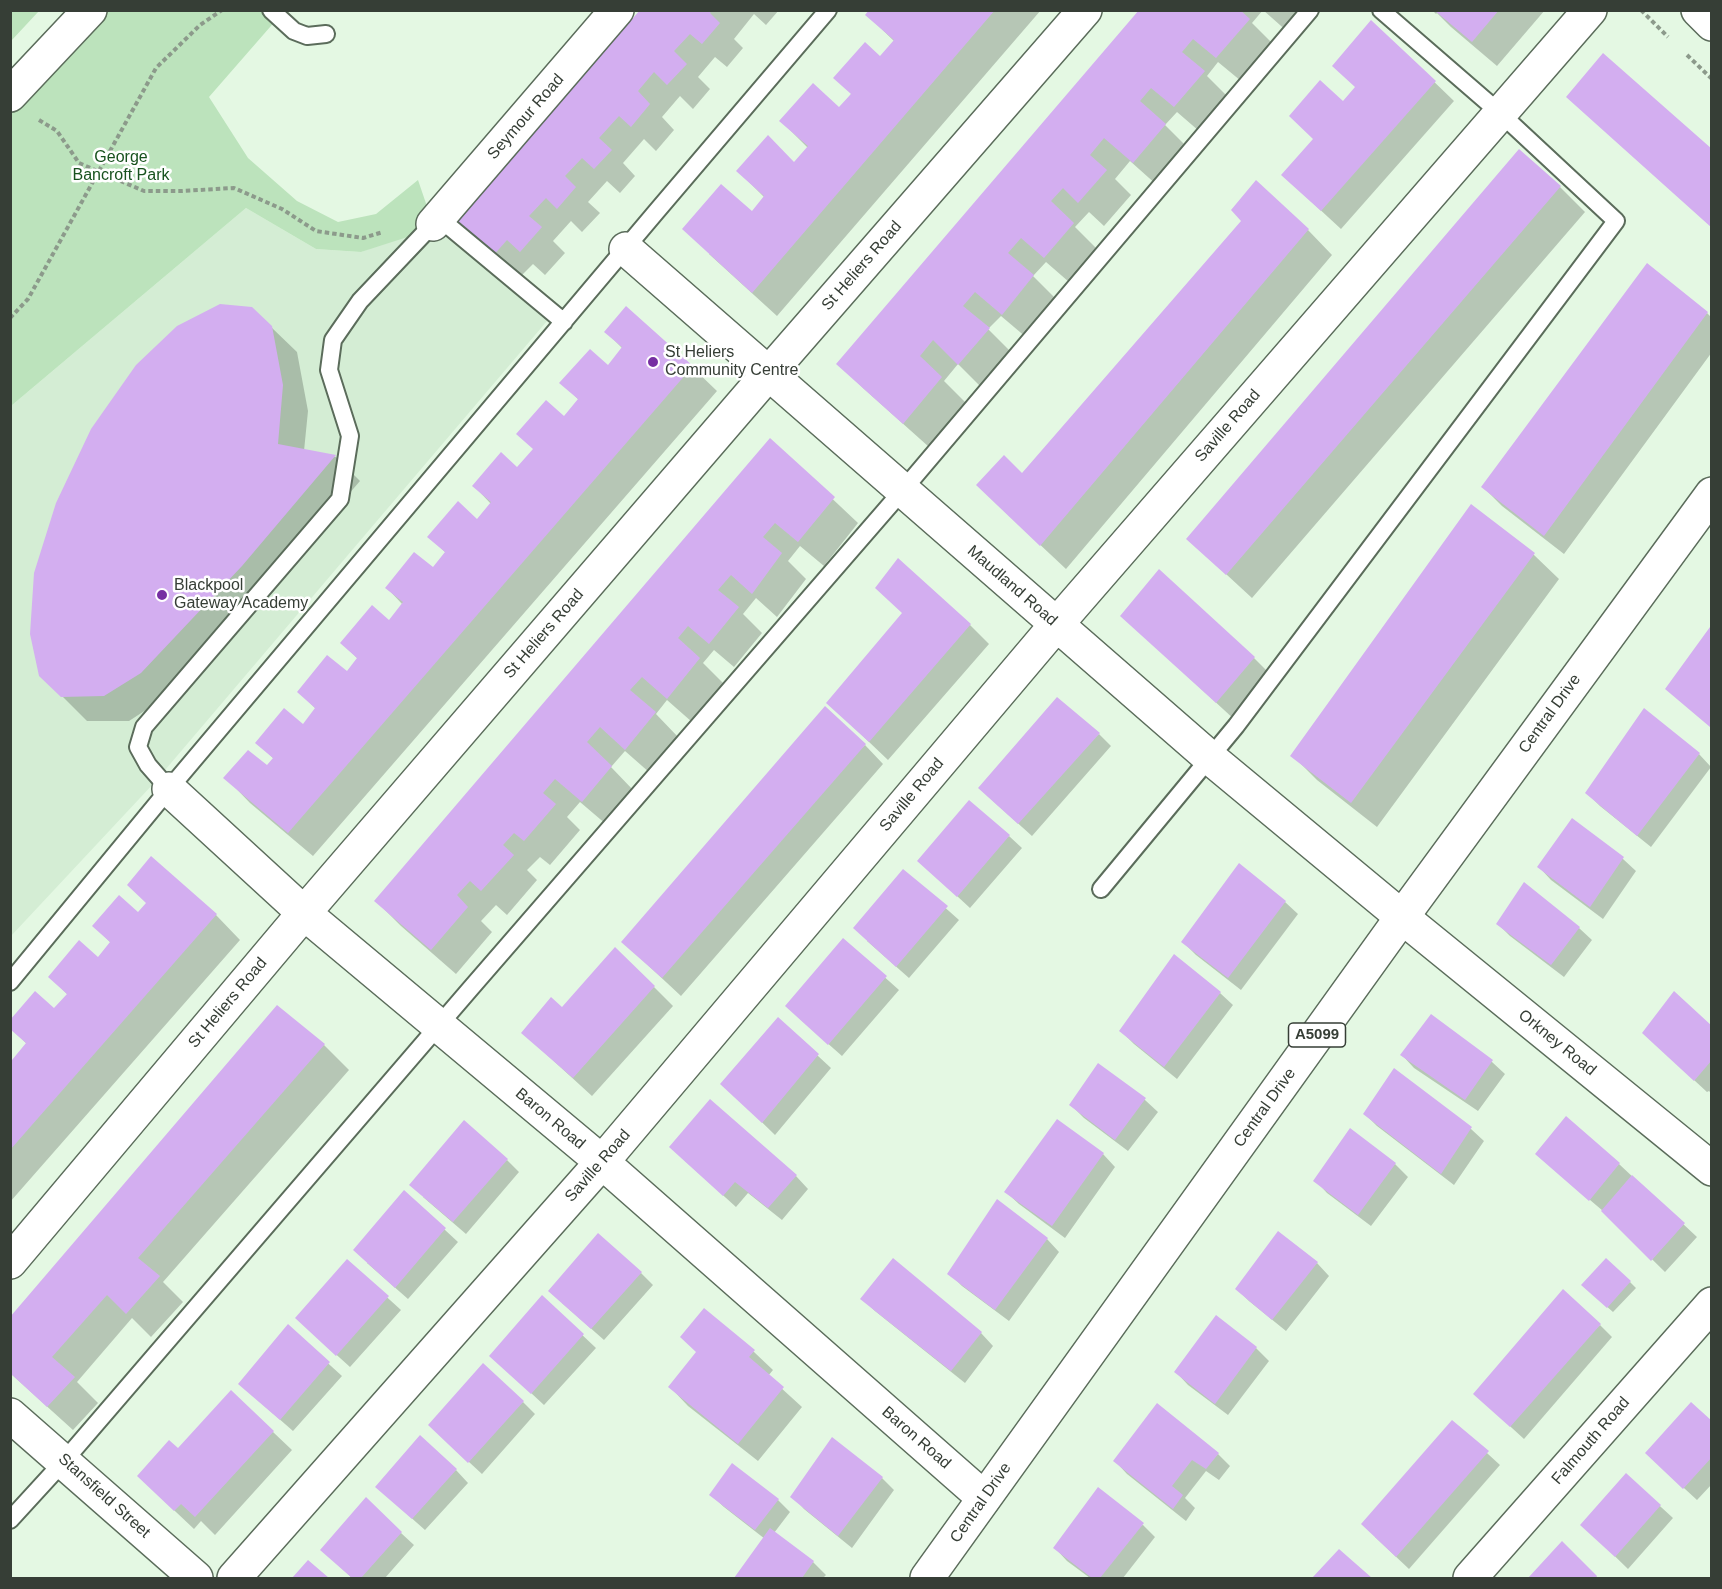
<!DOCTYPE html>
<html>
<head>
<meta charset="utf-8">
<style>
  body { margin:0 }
  #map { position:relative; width:1722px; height:1589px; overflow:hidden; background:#e4f8e3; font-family:Arial,sans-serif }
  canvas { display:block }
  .frame { position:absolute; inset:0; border:12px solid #363e36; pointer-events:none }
</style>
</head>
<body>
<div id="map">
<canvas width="1722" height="1589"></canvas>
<div class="frame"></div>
</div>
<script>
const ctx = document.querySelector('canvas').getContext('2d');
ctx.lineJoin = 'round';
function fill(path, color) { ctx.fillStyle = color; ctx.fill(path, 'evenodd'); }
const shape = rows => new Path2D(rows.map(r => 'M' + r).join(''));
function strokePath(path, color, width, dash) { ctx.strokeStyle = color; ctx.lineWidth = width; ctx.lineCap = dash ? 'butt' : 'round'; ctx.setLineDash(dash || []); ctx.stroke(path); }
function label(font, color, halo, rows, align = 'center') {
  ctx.font = font + ' Arial,sans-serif'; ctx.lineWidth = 5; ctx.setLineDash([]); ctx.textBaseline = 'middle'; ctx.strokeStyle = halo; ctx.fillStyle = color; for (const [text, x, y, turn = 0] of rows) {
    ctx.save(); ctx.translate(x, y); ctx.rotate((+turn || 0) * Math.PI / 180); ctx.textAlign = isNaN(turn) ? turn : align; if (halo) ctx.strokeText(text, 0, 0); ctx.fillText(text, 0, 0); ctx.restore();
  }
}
const built = shape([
  [246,208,316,249,361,252,433,224,547,321,154,783,11,936,11,406]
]);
const green = shape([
  [11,10,39,11,11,41,10,11],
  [90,11,284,11,209,97,248,158,297,201,338,222,376,214,418,180,433,224,426,231,361,252,316,249,246,208,11,406,11,95]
]);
const shadow = shape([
  [642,10,779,10,766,25,754,14,734,39,743,48,727,67,715,57,698,77,710,89,693,109,680,96,662,117,674,130,656,151,644,139,623,163,635,176,620,193,607,181,588,202,600,213,582,232,571,221,553,241,565,253,545,275,533,264,517,280,482,247],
  [871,10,1041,10,777,316,709,254,752,213,765,198,738,171,794,163,808,148,781,121,839,109,894,41,867,15],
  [1141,10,1263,10,1252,23,1274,45,1241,81,1218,62,1207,76,1228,97,1199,131,1177,112,1165,125,1190,150,1158,186,1130,161,1115,179,1131,195,1104,226,1089,212,1075,227,1097,249,1069,282,1046,262,1033,276,1058,301,1027,338,1001,316,988,329,1013,354,983,389,958,364,944,381,966,403,929,447,863,388,838,363],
  [1263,10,1308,10,1289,33],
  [1432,10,1545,10,1497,66,1451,27,1437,13,1436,14],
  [1372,22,1454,101,1341,229,1302,193,1315,139,1357,88],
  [1519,151,1560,187,1585,212,1252,598,1188,539],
  [1243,221,1308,230,1332,255,1066,569,1003,510,1022,475],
  [1707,313,1712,318,1712,352,1564,554,1502,506,1483,487],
  [271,327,297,352,308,411,304,451,336,457,360,481,266,590,166,697,129,721,87,721,41,675],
  [606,332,692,367,717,391,313,856,250,803,226,778,267,767,274,759,257,743,303,726,316,709,299,692,347,673,358,659,342,643,389,622,403,605,387,588,433,569,446,553,429,537,477,521,491,504,474,486,518,469,579,400,561,383,608,367,623,349],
  [770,440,858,523,824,566,800,546,788,561,806,579,777,617,756,598,743,614,762,633,734,667,714,650,703,663,724,684,692,722,667,700,656,714,679,738,650,773,625,751,611,767,635,792,607,825,580,802,567,817,580,830,550,865,540,857,527,870,537,880,507,915,496,905,481,921,492,932,456,974,401,926,376,901],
  [1471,507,1534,555,1559,579,1377,827,1317,780,1292,755],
  [903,613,970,625,989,644,888,760,828,703],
  [1122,616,1254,658,1273,677,1236,721],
  [1099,734,1111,746,1032,836,992,800],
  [865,745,883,764,681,996,623,942],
  [1699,754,1711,767,1651,847,1600,806,1587,793],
  [1573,820,1623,859,1636,871,1603,919,1551,880,1539,867],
  [1009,836,1022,848,970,908,932,873],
  [904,871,959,920,909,978,867,941],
  [1285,902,1298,914,1241,990,1196,955,1183,942],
  [138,914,216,915,240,940,10,1202,10,1061,13,1063,27,1044,10,1028,54,1010,68,995,50,977,98,959,111,943,94,926],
  [1498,924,1579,928,1592,940,1564,977,1510,936],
  [843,940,899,990,842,1056,800,1019],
  [654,987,673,1006,592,1096,523,1033,563,1009],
  [1220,993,1233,1005,1177,1079,1134,1044,1121,1031],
  [277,1007,324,1045,349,1070,163,1282,183,1302,151,1337,132,1318,77,1382,98,1403,73,1430,10,1373,10,1319],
  [1431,1016,1492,1062,1505,1074,1478,1111,1414,1068,1402,1055],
  [778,1019,831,1068,775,1135,735,1096],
  [1712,1028,1712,1094,1709,1091,1707,1092,1656,1045],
  [1099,1065,1145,1100,1158,1112,1128,1151,1084,1118,1071,1105],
  [1394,1071,1471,1129,1484,1141,1454,1185,1377,1126,1365,1114],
  [1566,1118,1619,1164,1697,1237,1665,1272,1603,1211,1550,1166],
  [1103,1154,1115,1167,1065,1238,1019,1204,1006,1192],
  [507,1160,519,1172,466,1234,423,1197],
  [684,1160,796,1176,808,1189,782,1220,748,1193,736,1207],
  [1395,1164,1408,1177,1371,1226,1327,1193,1315,1180],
  [404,1192,458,1242,408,1299,367,1263],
  [1047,1239,1059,1252,1009,1321,962,1286,949,1273],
  [347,1261,401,1310,350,1367,309,1330],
  [1317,1263,1329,1276,1286,1331,1249,1301,1237,1289],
  [641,1273,653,1285,604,1340,562,1303],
  [1630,1282,1636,1288,1613,1312,1589,1291],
  [542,1297,596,1348,544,1405,504,1368],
  [862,1299,981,1333,993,1346,965,1383,875,1311],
  [704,1310,754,1352,773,1370,768,1376,802,1407,758,1461,688,1406,670,1387,697,1353],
  [1216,1317,1256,1348,1269,1361,1228,1415,1188,1385,1176,1372],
  [1600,1325,1612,1337,1524,1439,1488,1406],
  [288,1327,342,1376,293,1431,253,1396],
  [523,1402,535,1414,482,1474,443,1438],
  [1453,1422,1500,1465,1409,1569,1375,1537],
  [1712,1423,1712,1484,1697,1500,1660,1466],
  [273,1432,292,1450,215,1535,201,1521,194,1529,158,1495,178,1451],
  [1218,1454,1230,1466,1219,1480,1206,1471,1185,1498,1195,1508,1186,1521,1127,1474,1115,1461],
  [456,1470,468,1483,425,1530,390,1499],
  [1626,1475,1673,1518,1628,1569,1595,1537],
  [882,1478,894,1490,852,1548,804,1509,792,1496],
  [711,1495,778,1500,790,1512,774,1533,813,1562,826,1575,823,1578,736,1578,765,1539,724,1507],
  [1143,1525,1155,1537,1123,1578,1090,1578,1067,1561,1055,1548],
  [401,1533,414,1545,385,1578,352,1578,322,1550],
  [1562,1543,1598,1578,1530,1578],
  [1339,1551,1370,1578,1315,1578]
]);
const building = shape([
  [640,10,712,10,710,13,720,23,702,44,690,34,674,51,687,64,667,85,654,72,638,91,650,104,631,127,619,116,599,138,612,150,594,169,582,158,565,176,576,187,557,209,546,198,529,216,542,227,520,252,507,240,492,257,455,223],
  [869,10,995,10,752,293,682,229,721,184,752,211,764,196,736,171,768,135,794,162,808,146,779,121,813,83,839,107,851,94,833,78,865,42,880,56,894,40,865,15],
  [1139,10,1240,10,1250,19,1216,58,1193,39,1182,52,1205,71,1174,107,1151,88,1140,101,1166,124,1133,163,1104,138,1090,155,1107,170,1078,203,1063,188,1051,201,1074,223,1044,258,1021,238,1008,253,1034,275,1002,315,975,292,963,306,990,328,958,365,933,340,920,356,942,377,903,424,836,364],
  [1434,10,1499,10,1472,42],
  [1371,20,1436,81,1321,211,1281,175,1313,139,1289,116,1320,80,1343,101,1355,87,1332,66],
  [1603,53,1712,149,1712,228,1566,97],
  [1519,149,1561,186,1226,575,1186,539],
  [1256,180,1309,229,1040,546,976,485,1004,455,1022,473,1241,221,1231,210],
  [1647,263,1708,312,1544,536,1481,487],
  [220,304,252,307,272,326,283,385,278,444,336,455,242,566,141,673,104,696,61,697,39,676,30,634,34,573,56,503,91,429,136,365,177,326],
  [626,306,693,366,288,833,223,778,248,750,267,765,273,758,255,743,284,708,303,724,315,708,297,692,327,655,347,671,357,658,340,643,372,605,389,620,403,602,385,588,414,552,433,567,445,552,427,537,458,501,477,519,491,502,472,486,501,452,517,467,533,449,516,434,546,400,564,416,578,399,559,383,590,349,608,365,622,347,604,332],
  [770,438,835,497,798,542,775,523,763,537,782,553,752,594,731,575,718,590,739,607,709,644,688,626,678,638,700,658,667,699,642,677,630,690,656,712,625,750,600,727,587,742,612,766,582,802,555,779,543,793,556,804,524,841,514,833,503,845,514,855,481,891,470,881,457,895,468,907,431,950,374,901],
  [1471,504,1535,553,1351,803,1290,756],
  [898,558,971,624,869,742,826,703,902,613,875,588],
  [1159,569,1255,657,1216,703,1120,616],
  [1710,627,1712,629,1712,725,1710,727,1665,689],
  [1057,697,1100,733,1018,824,978,788],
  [825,706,866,744,662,978,621,942],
  [1644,708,1700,753,1637,836,1585,793],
  [969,800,1010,835,957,897,917,861],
  [1572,818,1624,857,1590,907,1537,867],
  [151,856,217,914,10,1150,10,1059,12,1060,26,1043,10,1029,10,1020,35,991,54,1008,67,994,48,977,79,940,98,957,110,942,92,926,119,895,138,912,146,903,127,885],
  [1239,863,1286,901,1228,978,1181,942],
  [903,869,948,906,896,967,853,928],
  [1524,882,1580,927,1551,965,1496,924],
  [843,938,887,976,828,1045,785,1006],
  [615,947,655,986,573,1078,521,1033,551,997,562,1007],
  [1174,954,1221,992,1164,1067,1119,1031],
  [1674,991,1712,1026,1712,1060,1694,1081,1642,1033],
  [277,1005,325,1044,138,1258,160,1276,126,1314,107,1295,52,1357,75,1377,47,1407,10,1373,10,1317],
  [1431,1014,1493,1060,1465,1100,1400,1055],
  [778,1017,819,1054,762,1123,720,1084],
  [1098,1063,1146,1098,1115,1140,1069,1105],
  [1394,1068,1472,1127,1441,1174,1363,1114],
  [710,1099,797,1175,768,1208,735,1182,723,1196,669,1147],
  [1566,1116,1620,1163,1589,1201,1535,1154],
  [1057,1119,1104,1153,1052,1226,1004,1192],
  [464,1120,508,1159,453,1222,409,1185],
  [1350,1128,1396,1163,1358,1215,1313,1181],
  [1632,1175,1685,1223,1651,1261,1601,1211],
  [404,1190,446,1228,395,1288,353,1250],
  [997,1199,1048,1238,995,1310,947,1274],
  [1278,1231,1318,1262,1272,1320,1235,1289],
  [598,1233,642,1272,591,1329,548,1291],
  [893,1258,982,1332,951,1371,860,1299],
  [1606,1258,1631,1281,1607,1308,1581,1285],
  [347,1259,389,1296,336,1356,295,1318],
  [1563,1289,1601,1324,1510,1427,1473,1394],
  [542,1295,584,1334,531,1394,489,1356],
  [704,1308,755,1350,749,1357,784,1387,738,1444,668,1387,696,1352,680,1337],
  [1216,1315,1257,1347,1215,1404,1174,1372],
  [288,1324,330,1362,280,1420,238,1384],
  [483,1363,524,1401,468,1463,428,1425],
  [231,1390,274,1431,195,1517,181,1504,174,1511,137,1476,169,1440,178,1448],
  [1691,1402,1712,1421,1712,1457,1683,1489,1645,1453],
  [1157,1403,1219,1453,1206,1469,1192,1460,1172,1486,1183,1495,1173,1509,1113,1461],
  [1452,1420,1489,1451,1396,1557,1361,1524],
  [420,1435,457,1469,412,1519,375,1487],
  [832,1437,883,1477,838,1536,790,1497],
  [732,1463,779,1499,755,1530,709,1495],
  [1626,1473,1661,1505,1615,1557,1580,1525],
  [1098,1487,1144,1523,1100,1578,1092,1578,1053,1548],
  [366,1497,402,1532,361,1578,352,1578,320,1550],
  [770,1528,814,1561,802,1578,734,1578],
  [1562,1541,1597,1576,1595,1578,1528,1578],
  [1339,1549,1372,1578,1312,1578],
  [308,1560,329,1578,292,1578]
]);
const path = shape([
  [1641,10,1668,37],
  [1687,55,1712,79],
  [39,120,57,131,79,163,144,191,181,191,234,188,282,209,316,231,363,238,383,232],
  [10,318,28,299,156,68,200,25,222,10]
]);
const service = shape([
  [271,10,294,31,307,36,326,34],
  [439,218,564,322],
  [169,789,148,765,138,747,144,727,340,499,350,436,329,370,333,340,360,301,433,224],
  [1101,889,1236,726,1616,221,1500,113,1381,10],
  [10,982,169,789,656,212,828,10],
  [10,1520,64,1461,471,988,903,490,1310,10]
]);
const minor = shape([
  [433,224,617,10],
  [626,249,1209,757,1402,917,1712,1169],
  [169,789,304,913,602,1162,984,1498],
  [10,1262,304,913,768,374,1085,10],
  [10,1415,196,1578],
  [234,1578,602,1162,1056,625,1590,10],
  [1470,1578,1712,1304]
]);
const tertiary = shape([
  [1698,10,1712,24],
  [10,95,90,10]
]);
const primary = shape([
  [927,1578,1402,917,1712,494]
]);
const markers = [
  [653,362,6,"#762fa2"],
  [162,595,6,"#762fa2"]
];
const shields = [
  [1317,1035,57]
];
const shieldNames = [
  ["A5099",1317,1035]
];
const streetNames = [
  ["Seymour Road",526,117,-49],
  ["St Heliers Road",862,266,-49],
  ["Saville Road",1228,426,-49],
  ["Maudland Road",1012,586,41],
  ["St Heliers Road",544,634,-49],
  ["Central Drive",1550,714,-54],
  ["Saville Road",912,795,-50],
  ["St Heliers Road",228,1003,-50],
  ["Orkney Road",1557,1043,39],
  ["Central Drive",1265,1108,-54],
  ["Baron Road",550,1119,40],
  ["Saville Road",598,1166,-49],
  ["Baron Road",916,1438,41],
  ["Falmouth Road",1591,1441,-49],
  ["Stansfield Street",104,1496,42],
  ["Central Drive",981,1503,-55]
];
const parkNames = [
  ["George",121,158],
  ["Bancroft Park",121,176]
];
const poiNames = [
  ["St Heliers",665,353],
  ["Community Centre",665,371],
  ["Blackpool",174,586],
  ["Gateway Academy",174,604]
];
fill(built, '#d4edd4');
fill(green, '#bce3bc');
fill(shadow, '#0003');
fill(building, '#d3aef0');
strokePath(service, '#5b6c5b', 20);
strokePath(minor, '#5b6c5b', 36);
strokePath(tertiary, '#5b6c5b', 36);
strokePath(primary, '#5b6c5b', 36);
strokePath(path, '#8c9a8b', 4, [4.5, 3]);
strokePath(service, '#fff', 16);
strokePath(minor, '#fff', 33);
strokePath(tertiary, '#fff', 33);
strokePath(primary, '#fff', 33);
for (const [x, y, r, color] of markers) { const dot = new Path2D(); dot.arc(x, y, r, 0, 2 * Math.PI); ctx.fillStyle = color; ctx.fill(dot); strokePath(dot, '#fff', 2); }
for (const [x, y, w] of shields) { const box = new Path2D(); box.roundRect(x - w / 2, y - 12, w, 24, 4.5); ctx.fillStyle = '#fff'; ctx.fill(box); strokePath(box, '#363e36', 1.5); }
label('bold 15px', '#363e36', null, shieldNames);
label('16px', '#363e36', '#fff', streetNames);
label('16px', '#18521e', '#fff', parkNames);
label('16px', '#363e36', '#fff', poiNames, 'left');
</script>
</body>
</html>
